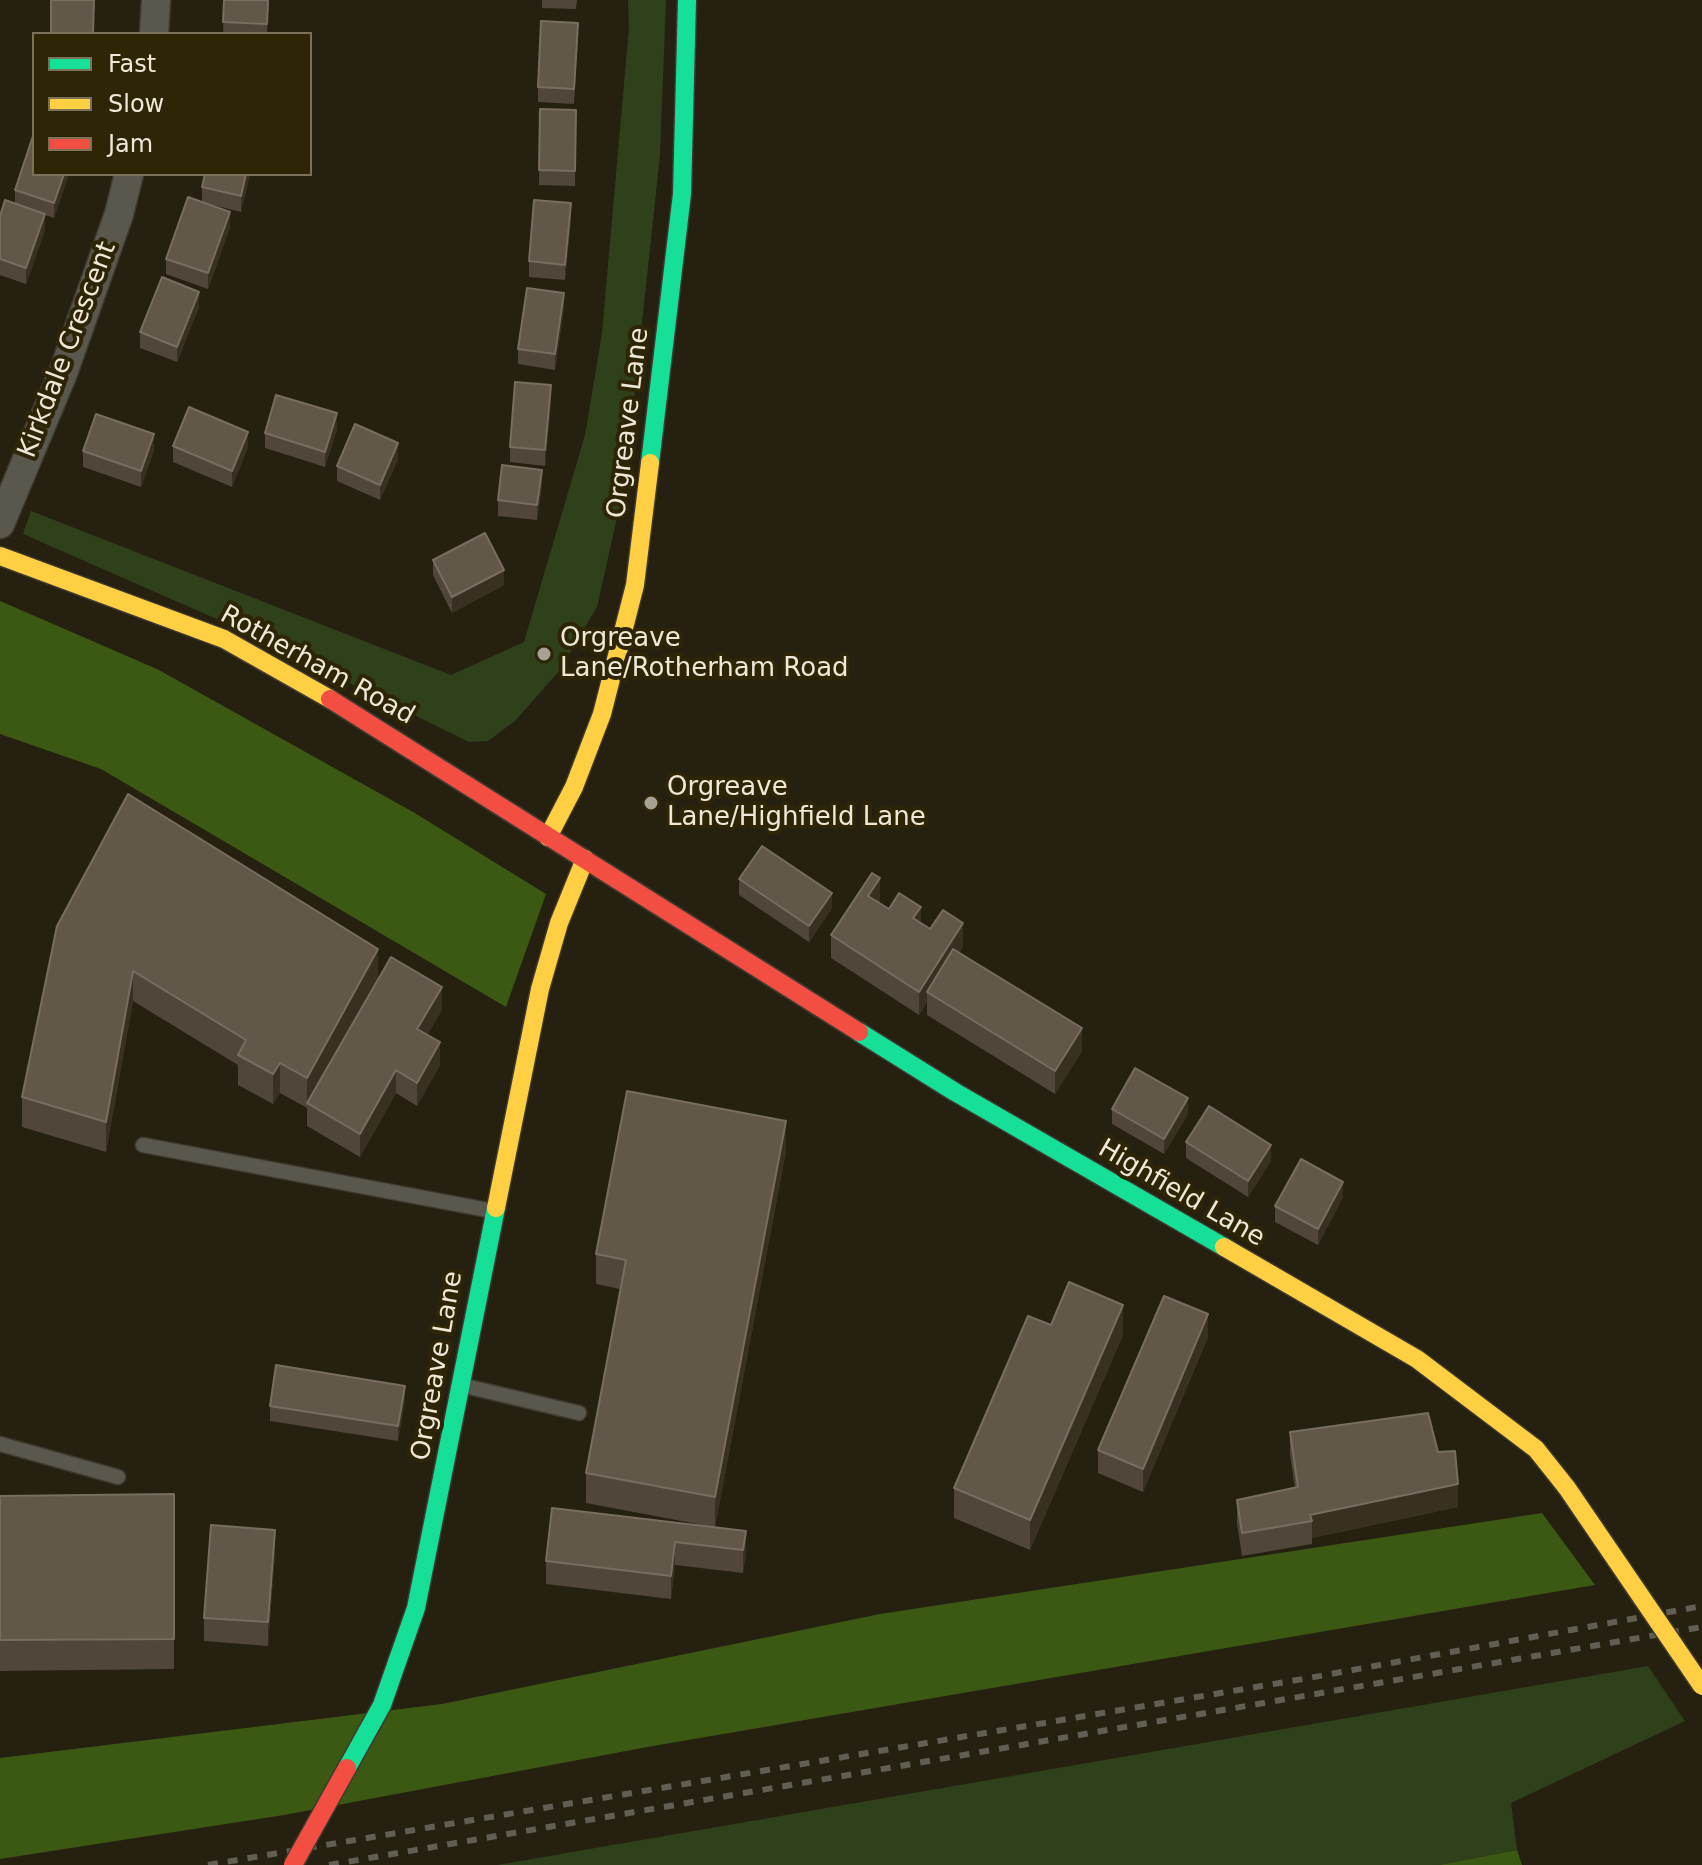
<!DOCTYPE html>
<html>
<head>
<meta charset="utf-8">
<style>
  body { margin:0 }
  #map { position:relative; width:1702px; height:1865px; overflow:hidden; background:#252010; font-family:"DejaVu Sans",sans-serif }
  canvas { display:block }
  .legend { position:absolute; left:32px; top:32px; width:280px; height:144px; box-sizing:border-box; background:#2e2507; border:2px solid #7a735a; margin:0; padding:10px 14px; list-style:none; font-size:24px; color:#ede8d7 }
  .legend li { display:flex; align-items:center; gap:16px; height:40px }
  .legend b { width:40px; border:2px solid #7a735a }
</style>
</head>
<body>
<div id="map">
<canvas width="1702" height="1865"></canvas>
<ul class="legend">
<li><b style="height:10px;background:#16e098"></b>Fast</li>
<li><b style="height:10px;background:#ffcf43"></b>Slow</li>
<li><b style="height:10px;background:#f24e42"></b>Jam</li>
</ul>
</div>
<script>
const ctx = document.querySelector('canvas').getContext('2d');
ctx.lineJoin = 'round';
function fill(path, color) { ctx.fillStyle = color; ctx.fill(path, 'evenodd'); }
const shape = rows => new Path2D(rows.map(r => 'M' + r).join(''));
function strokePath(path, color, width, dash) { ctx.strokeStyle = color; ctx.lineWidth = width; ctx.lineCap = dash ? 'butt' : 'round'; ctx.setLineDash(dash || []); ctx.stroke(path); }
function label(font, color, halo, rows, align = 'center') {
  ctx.font = font + ' "DejaVu Sans",sans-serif'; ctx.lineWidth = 8; ctx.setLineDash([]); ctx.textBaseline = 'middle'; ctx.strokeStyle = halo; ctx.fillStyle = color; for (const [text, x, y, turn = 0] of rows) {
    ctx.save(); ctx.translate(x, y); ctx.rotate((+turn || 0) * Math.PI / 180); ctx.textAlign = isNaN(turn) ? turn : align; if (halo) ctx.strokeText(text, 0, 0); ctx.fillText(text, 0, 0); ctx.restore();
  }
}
const green = shape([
  [628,0,666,0,660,155,625,482,597,607,560,670,515,721,488,741,469,742,244,631,23,534,31,511,451,675,524,642,585,435,602,333,629,27],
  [1648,1666,1685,1721,1511,1803,1517,1850,1439,1865,497,1865]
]);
const forest = shape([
  [0,601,157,669,413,812,546,894,506,1007,101,769,0,734],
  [1542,1513,1595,1585,653,1746,284,1815,0,1859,0,1758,442,1704,880,1614],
  [1517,1850,1522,1865,1439,1865]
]);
const lane = shape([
  [143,1145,493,1211],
  [465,1386,579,1413],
  [0,1444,118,1477]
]);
const street = shape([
  [154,34,156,0],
  [0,524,63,373,119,214,129,174]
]);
const fast = shape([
  [650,463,682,194,687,0],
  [859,1032,955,1092,1224,1247],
  [347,1768,382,1705,416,1608,496,1208]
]);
const slow = shape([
  [0,556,224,639,330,699],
  [548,837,574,787,602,714,635,585,650,463],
  [496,1208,540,989,559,923,585,859],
  [1224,1247,1417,1359,1536,1449,1567,1488]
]);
const jam = shape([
  [330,699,859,1032]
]);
const rail = shape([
  [208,1865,1309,1678,1702,1606],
  [329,1865,1702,1627]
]);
const slowBridge = shape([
  [1567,1488,1702,1686]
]);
const jamBridge = shape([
  [293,1865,347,1768]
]);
const wall = shape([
  [224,0,269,0,267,34,223,34],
  [542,0,577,0,576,9,542,8],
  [578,38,574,104,538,102,538,87],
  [540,109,576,110,575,186,539,185],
  [34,174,69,174,54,218,45,215,45,230,26,284,0,275,0,216,15,204,15,190],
  [250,174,241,212,205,203,230,227,208,289,166,274,166,259,202,202,202,187],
  [571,219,565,280,529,277,529,261],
  [199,307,177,362,140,348,140,332],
  [564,308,555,370,518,364,518,349],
  [551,401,545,466,510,462,510,447],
  [337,429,325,467,265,448,265,433],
  [173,446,248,447,232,487,173,462],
  [154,450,141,487,83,467,83,451],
  [398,459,380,500,337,481,337,466],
  [542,486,537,520,498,516,498,500],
  [433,560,504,585,452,613,433,575],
  [739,879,832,908,809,942,739,895],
  [880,901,879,902,889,909,921,923,963,946,959,953,1082,1051,1055,1094,927,1015,927,1002,919,1015,831,958,831,935],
  [57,926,378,979,442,1010,427,1035,440,1065,417,1106,396,1093,360,1157,307,1126,307,1108,280,1093,273,1104,238,1085,238,1065,133,1001,106,1152,22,1127,22,1097],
  [1112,1109,1188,1114,1164,1154,1112,1124],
  [1186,1142,1271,1161,1248,1197,1186,1158],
  [786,1151,715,1527,746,1531,746,1554,743,1573,675,1565,671,1599,546,1584,546,1561,713,1527,586,1503,586,1473,620,1289,596,1284,596,1254],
  [1343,1197,1318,1245,1275,1222,1275,1206],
  [1051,1325,1123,1335,1030,1550,954,1518,954,1488],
  [1208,1337,1143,1492,1098,1473,1098,1450],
  [405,1401,398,1441,270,1421,270,1406],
  [1290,1432,1438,1452,1458,1507,1312,1538,1312,1544,1242,1556,1237,1523,1237,1500,1295,1488,1290,1455],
  [174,1494,174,1669,0,1671,0,1496],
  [275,1553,268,1646,204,1641,204,1618]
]);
const shadedWall = shape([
  [64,174,69,174,54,218,54,203],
  [246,174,250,174,241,212,241,196],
  [571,203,571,219,565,280,565,265],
  [230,212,230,227,208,289,208,273],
  [45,214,45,230,26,284,26,268],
  [199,292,199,307,177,362,177,347],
  [564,293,564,308,555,370,555,354],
  [551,385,551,401,545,466,545,450],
  [337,413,337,429,325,467,325,452],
  [248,432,248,447,232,487,232,471],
  [154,434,154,450,141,487,141,471],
  [398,443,398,459,380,500,380,485],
  [542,470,542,486,537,520,537,505],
  [504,570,504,585,452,613,452,597],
  [880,878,880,901,868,919,868,896],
  [832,893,832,908,809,942,809,926],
  [921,907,921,930,913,918],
  [963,923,963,946,932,995,927,992,927,1002,919,1015,919,992],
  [378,949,378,979,307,1103,307,1078],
  [133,971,133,1001,106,1152,106,1122],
  [442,987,442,1010,417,1052,417,1029],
  [1082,1028,1082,1051,1055,1094,1055,1071],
  [440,1042,440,1065,417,1106,417,1083],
  [280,1063,280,1093,273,1104,273,1074],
  [396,1070,396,1093,360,1157,360,1134],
  [1188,1098,1188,1114,1164,1154,1164,1139],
  [786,1121,786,1151,715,1527,715,1497],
  [1271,1145,1271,1161,1248,1197,1248,1181],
  [1343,1182,1343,1197,1318,1245,1318,1229],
  [1123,1305,1123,1335,1030,1550,1030,1520],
  [1208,1314,1208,1337,1143,1492,1143,1469],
  [405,1386,405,1401,398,1441,398,1426],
  [1458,1484,1458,1507,1312,1538,1312,1521,1310,1515],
  [275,1530,275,1553,268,1646,268,1622],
  [746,1531,746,1554,743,1573,743,1550],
  [675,1542,675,1565,671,1599,671,1576]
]);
const building = shape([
  [51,0,94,0,93,34,51,34,51,0],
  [224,0,268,0,267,24,223,22,224,0],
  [541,21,578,23,574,89,538,87,541,21],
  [540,109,576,110,575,171,539,170,540,109],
  [34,133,34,174,64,174,54,203,15,190,34,133],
  [205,174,246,174,241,196,202,187,205,174],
  [188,197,230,212,208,273,166,259,188,197],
  [5,200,45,214,26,268,0,259,0,216,5,200],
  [534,200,571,203,565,265,529,261,534,200],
  [162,277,199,292,177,347,140,332,162,277],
  [527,288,564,293,555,354,518,349,527,288],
  [515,382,551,385,545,450,510,447,515,382],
  [276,395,337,413,325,452,265,433,276,395],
  [189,407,248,432,232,471,173,446,189,407],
  [96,414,154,434,141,471,83,451,96,414],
  [355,424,398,443,380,485,337,466,355,424],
  [502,465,542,470,537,505,498,500,502,465],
  [485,533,504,570,452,597,433,560,485,533],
  [128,794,378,949,307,1078,280,1063,273,1074,238,1055,246,1040,133,971,106,1122,22,1097,57,926,128,794],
  [762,846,832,893,809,926,739,879,762,846],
  [872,873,880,878,868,896,889,909,899,893,921,907,913,918,930,929,943,910,963,923,919,992,831,935,872,873],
  [953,949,1082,1028,1055,1071,927,992,953,949],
  [391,957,442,987,417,1029,440,1042,417,1083,396,1070,360,1134,307,1103,391,957],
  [1135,1068,1188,1098,1164,1139,1112,1109,1135,1068],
  [627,1091,786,1121,715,1497,586,1473,626,1260,596,1254,627,1091],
  [1209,1106,1271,1145,1248,1181,1186,1142,1209,1106],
  [1301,1159,1343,1182,1318,1229,1275,1206,1301,1159],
  [1069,1282,1123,1305,1030,1520,954,1488,1028,1316,1051,1325,1069,1282],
  [1164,1296,1208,1314,1143,1469,1098,1450,1164,1296],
  [276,1365,405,1386,398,1426,270,1406,276,1365],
  [1428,1413,1438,1452,1455,1451,1458,1484,1310,1515,1312,1521,1242,1533,1237,1500,1298,1487,1290,1432,1428,1413],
  [174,1494,174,1639,0,1640,0,1496,174,1494],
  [552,1508,746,1531,743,1550,675,1542,671,1576,546,1561,552,1508],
  [211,1525,275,1530,268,1622,204,1618,211,1525]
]);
const markers = [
  [544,654,8,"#a7a291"],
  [651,803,8,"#a7a291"]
];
const streetNames = [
  ["Kirkdale Crescent",68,350,-69],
  ["Orgreave Lane",629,423,-83],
  ["Rotherham Road",317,666,29],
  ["Highfield Lane",1181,1194,30],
  ["Orgreave Lane",438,1366,-80]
];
const poiNames = [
  ["Orgreave",560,639],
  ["Lane/Rotherham Road",560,669],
  ["Orgreave",667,788],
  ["Lane/Highfield Lane",667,818]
];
fill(green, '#2f411a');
fill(forest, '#3b5913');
strokePath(lane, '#3e3a2f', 17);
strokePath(street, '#3e3a2f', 31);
strokePath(fast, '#3e3a2f', 21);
strokePath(slow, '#3e3a2f', 21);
strokePath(jam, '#3e3a2f', 21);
strokePath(lane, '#5a574c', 14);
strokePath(street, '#5a574c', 28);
strokePath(fast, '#16e098', 18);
strokePath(slow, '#ffcf43', 18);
strokePath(jam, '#f24e42', 18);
strokePath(rail, '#615e53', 6, [10, 10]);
strokePath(slowBridge, '#3e3a2f', 21, []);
strokePath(jamBridge, '#3e3a2f', 21, []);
strokePath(slowBridge, '#ffcf43', 18);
strokePath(jamBridge, '#f24e42', 18);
fill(wall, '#504639');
fill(shadedWall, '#383021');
fill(building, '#61584a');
strokePath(building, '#776e60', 2);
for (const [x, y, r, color] of markers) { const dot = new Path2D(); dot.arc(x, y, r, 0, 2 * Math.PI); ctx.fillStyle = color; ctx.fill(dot); strokePath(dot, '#2e2507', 3); }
label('26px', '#ede8d7', '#2e2507', streetNames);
label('26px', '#ede8d7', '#2e2507', poiNames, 'left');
</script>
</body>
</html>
